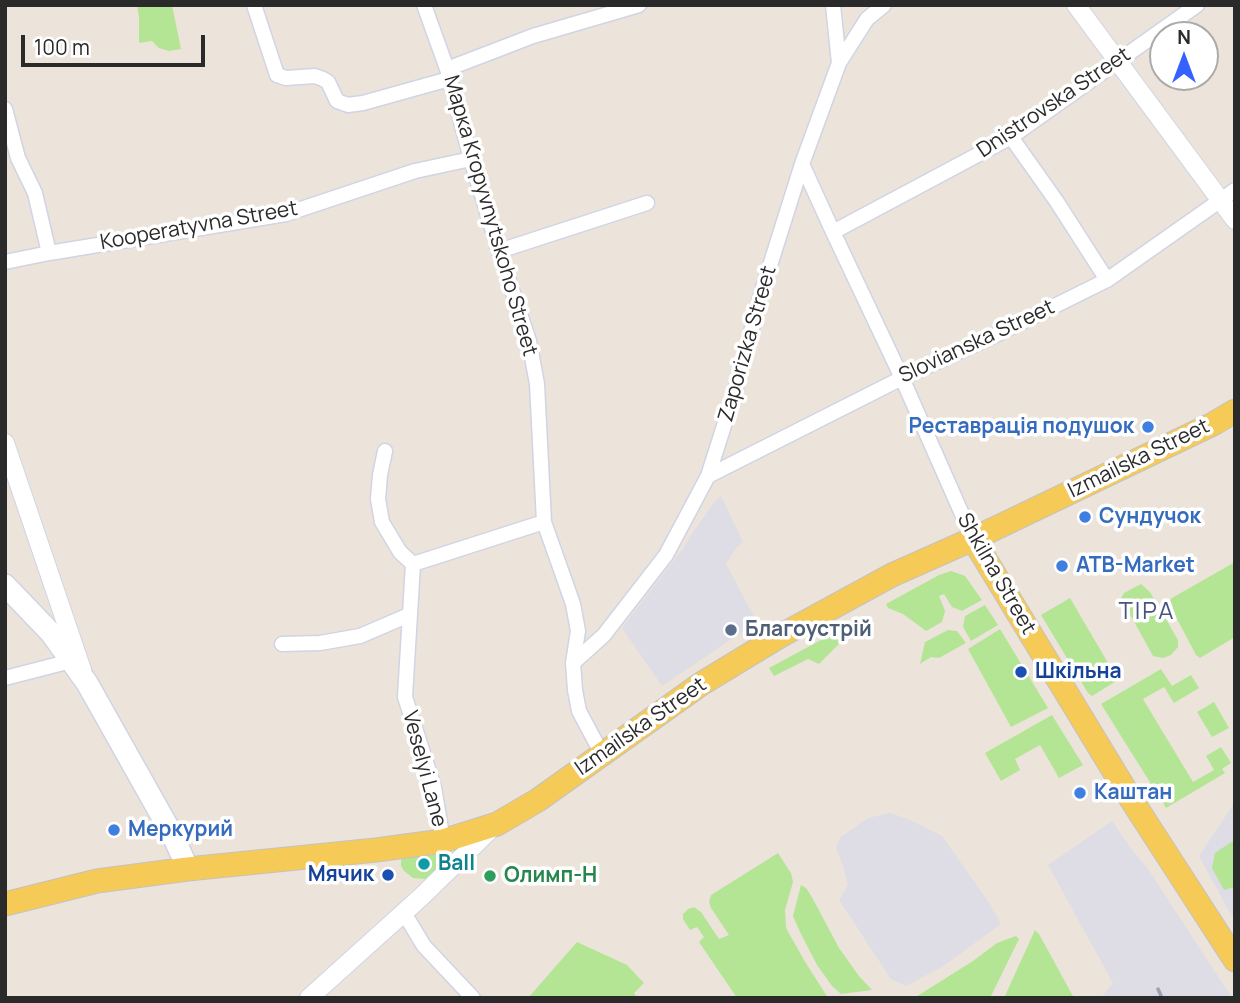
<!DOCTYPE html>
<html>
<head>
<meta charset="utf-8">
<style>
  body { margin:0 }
  #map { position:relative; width:1240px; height:1003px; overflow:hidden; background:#ece4db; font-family:Manrope,sans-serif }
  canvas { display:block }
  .frame { position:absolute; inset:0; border:7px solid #2a2a2a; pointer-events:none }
  .north { position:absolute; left:1149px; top:21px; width:70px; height:70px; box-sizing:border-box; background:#fff; border:2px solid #aaa; border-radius:50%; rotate:0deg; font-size:19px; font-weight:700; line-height:28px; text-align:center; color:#2a2a2a }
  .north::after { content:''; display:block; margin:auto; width:24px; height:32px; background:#3562ff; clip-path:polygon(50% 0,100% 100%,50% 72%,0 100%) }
  .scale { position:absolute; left:21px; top:35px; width:184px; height:32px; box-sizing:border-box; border:4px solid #2a2a2a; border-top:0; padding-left:9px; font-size:21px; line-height:24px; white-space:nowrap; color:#2a2a2a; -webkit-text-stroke:5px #fff; paint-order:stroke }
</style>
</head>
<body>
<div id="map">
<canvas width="1240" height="1003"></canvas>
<div class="frame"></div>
<div class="north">N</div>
<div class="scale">100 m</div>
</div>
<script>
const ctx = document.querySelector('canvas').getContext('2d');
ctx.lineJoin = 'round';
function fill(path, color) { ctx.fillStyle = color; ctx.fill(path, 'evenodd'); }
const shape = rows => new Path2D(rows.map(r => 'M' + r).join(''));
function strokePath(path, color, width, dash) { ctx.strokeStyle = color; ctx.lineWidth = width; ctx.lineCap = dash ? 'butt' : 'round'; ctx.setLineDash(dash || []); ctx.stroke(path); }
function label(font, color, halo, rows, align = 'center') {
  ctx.font = font + ' Manrope,sans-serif'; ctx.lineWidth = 7; ctx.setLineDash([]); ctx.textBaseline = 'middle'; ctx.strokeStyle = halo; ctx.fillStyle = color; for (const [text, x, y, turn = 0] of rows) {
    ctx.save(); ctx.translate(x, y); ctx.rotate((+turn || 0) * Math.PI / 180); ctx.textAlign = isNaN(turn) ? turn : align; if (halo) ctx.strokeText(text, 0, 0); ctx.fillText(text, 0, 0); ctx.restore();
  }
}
const industrial = shape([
  [721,496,743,542,736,548,726,564,757,622,662,686,622,628,685,546,693,532,715,501],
  [1235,802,1235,922,1199,856],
  [890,813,908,819,942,836,990,904,1001,924,942,967,906,986,891,979,839,900,848,885,843,866,836,848,841,837,868,818],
  [1112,821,1132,850,1148,869,1232,998,1101,998,1113,983,1048,865]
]);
const green = shape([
  [137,5,172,5,181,49,169,51,159,48,152,41,139,43,139,17],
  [1235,562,1235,637,1200,658,1196,655,1168,602,1172,598],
  [951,571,965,576,982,600,962,611,952,607,944,594,939,596,945,611,942,622,926,631,903,614,888,608,886,604,939,575],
  [1141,584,1150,592,1178,640,1178,647,1171,655,1163,658,1153,656,1121,598,1124,593],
  [1070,598,1118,680,1092,696,1088,693,1041,615],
  [985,605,998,625,971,641,963,627,965,616],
  [847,626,850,633,819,664,808,659,774,676,769,668],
  [1000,629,1048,708,1011,727,968,649],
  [948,630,957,631,966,643,939,658,931,657,920,664,925,642],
  [1161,669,1172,686,1191,675,1199,688,1174,703,1164,687,1143,699,1193,782,1214,770,1206,756,1221,747,1231,763,1222,769,1225,773,1166,808,1101,704],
  [1214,702,1229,728,1212,737,1197,712],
  [1052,715,1083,765,1059,778,1040,745,1015,759,1020,770,1001,781,985,753],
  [1233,841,1235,841,1235,887,1224,890,1212,868,1215,853],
  [437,852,442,853,444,859,444,864,430,877,425,879,413,878,404,871,401,866,401,860,405,856],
  [778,853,791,873,793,882,785,910,786,928,804,960,828,998,737,998,699,942,704,937,697,927,690,930,683,919,683,914,688,909,694,907,701,912,719,939,729,935,711,908,709,902,711,895],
  [801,885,806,888,813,899,839,948,859,976,872,990,841,994,832,986,817,965,800,932,793,916],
  [1035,930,1039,934,1074,998,1004,998],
  [1016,936,1019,939,990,998,914,998,973,961,997,943],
  [577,942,627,965,644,983,634,993,637,998,528,998]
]);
const minor = shape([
  [254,5,277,75,286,78,315,76,323,79,328,82,337,101,348,105,363,103,449,79],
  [424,5,447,69,471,159,499,251,529,341,537,384,544,522,573,604,578,631,573,663,575,690,579,711,602,754],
  [833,5,839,63],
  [447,69,533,36,639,5],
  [5,109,18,158,35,193,49,253],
  [1011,137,1057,202,1107,280],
  [802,164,833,232,902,378,973,539],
  [833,232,1011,137,1197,5],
  [499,251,647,203],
  [5,262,49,253,286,214,415,171,471,159],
  [385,451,380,475,378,499,382,522,400,552,413,564],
  [708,476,902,378,1000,333,1107,280,1235,190],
  [282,644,320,643,360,636,409,615],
  [573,663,604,635,666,555,708,476,735,391,762,291,802,164,839,63,867,19,884,5],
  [5,678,71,661],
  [443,841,434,787,405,697,413,564,544,522],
  [404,913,424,946,473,998]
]);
const tertiary = shape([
  [1076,5,1235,220],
  [5,443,82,670],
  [309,998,420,898,494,826]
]);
const secondary = shape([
  [5,585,51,633,87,683,173,836,188,869]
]);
const primary = shape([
  [973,539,1129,796,1235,960],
  [5,904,97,881,188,869,376,850,443,841,497,824,538,800,701,684,780,636,892,575,973,539,1213,424,1235,411]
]);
const rail = shape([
  [1158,989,1162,998]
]);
const markers = [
  [1148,427,7,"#3f7fe0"],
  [1085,517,7,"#3f7fe0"],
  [1062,566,7,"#3f7fe0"],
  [731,630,7,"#5c6f8a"],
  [1021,672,7,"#1a4fb4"],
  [1080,793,7,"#3f7fe0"],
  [114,830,7,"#3f7fe0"],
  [424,864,7,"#0f9aa8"],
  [388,875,7,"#1a4fb4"],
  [490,876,7,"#2e9e5b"]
];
const streetNames = [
  ["Dnistrovska Street",1054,103,-34],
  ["Марка Kropyvnytskoho Street",490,216,74],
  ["Kooperatyvna Street",199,226,-10],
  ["Slovianska Street",977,342,-25],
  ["Zaporizka Street",748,344,-74],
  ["Izmailska Street",1139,459,-26],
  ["Shkilna Street",996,574,60],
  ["Izmailska Street",641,727,-35],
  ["Veselyi Lane",424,769,75]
];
const shopNames = [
  ["Реставрація подушок",1134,427,"right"],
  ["Сундучок",1099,517],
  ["ATB-Market",1076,566],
  ["Каштан",1094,793],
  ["Меркурий",128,830]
];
const serviceNames = [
  ["Благоустрій",745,630]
];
const transitNames = [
  ["Шкільна",1035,672],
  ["Мячик",374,875,"right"]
];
const cultureNames = [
  ["Ball",438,864]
];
const leisureNames = [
  ["Олимп-Н",504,876]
];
const quarterNames = [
  ["ТІРА",1147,612]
];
fill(industrial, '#dedce4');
fill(green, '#b3e595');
strokePath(minor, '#d0d4e3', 17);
strokePath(tertiary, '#d0d4e3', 20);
strokePath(secondary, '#d0d4e3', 24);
strokePath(primary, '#c3c3c3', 25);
strokePath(minor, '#fff', 14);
strokePath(tertiary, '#fff', 18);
strokePath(secondary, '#fff', 21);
strokePath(primary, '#f5ca57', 23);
strokePath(rail, '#9da2b5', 3.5);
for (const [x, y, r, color] of markers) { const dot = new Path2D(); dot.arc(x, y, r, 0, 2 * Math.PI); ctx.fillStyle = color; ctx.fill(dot); strokePath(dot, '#fff', 2.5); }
label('21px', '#2a2a2a', '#fff', streetNames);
label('bold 21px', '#366cbe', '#fff', shopNames, 'left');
label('bold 21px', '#4e5e75', '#fff', serviceNames, 'left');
label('bold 21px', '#164399', '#fff', transitNames, 'left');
label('bold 21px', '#0d838f', '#fff', cultureNames, 'left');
label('bold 21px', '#27864d', '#fff', leisureNames, 'left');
ctx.letterSpacing = '2px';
label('24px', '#48547c', '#fff', quarterNames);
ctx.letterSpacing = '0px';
</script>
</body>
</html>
